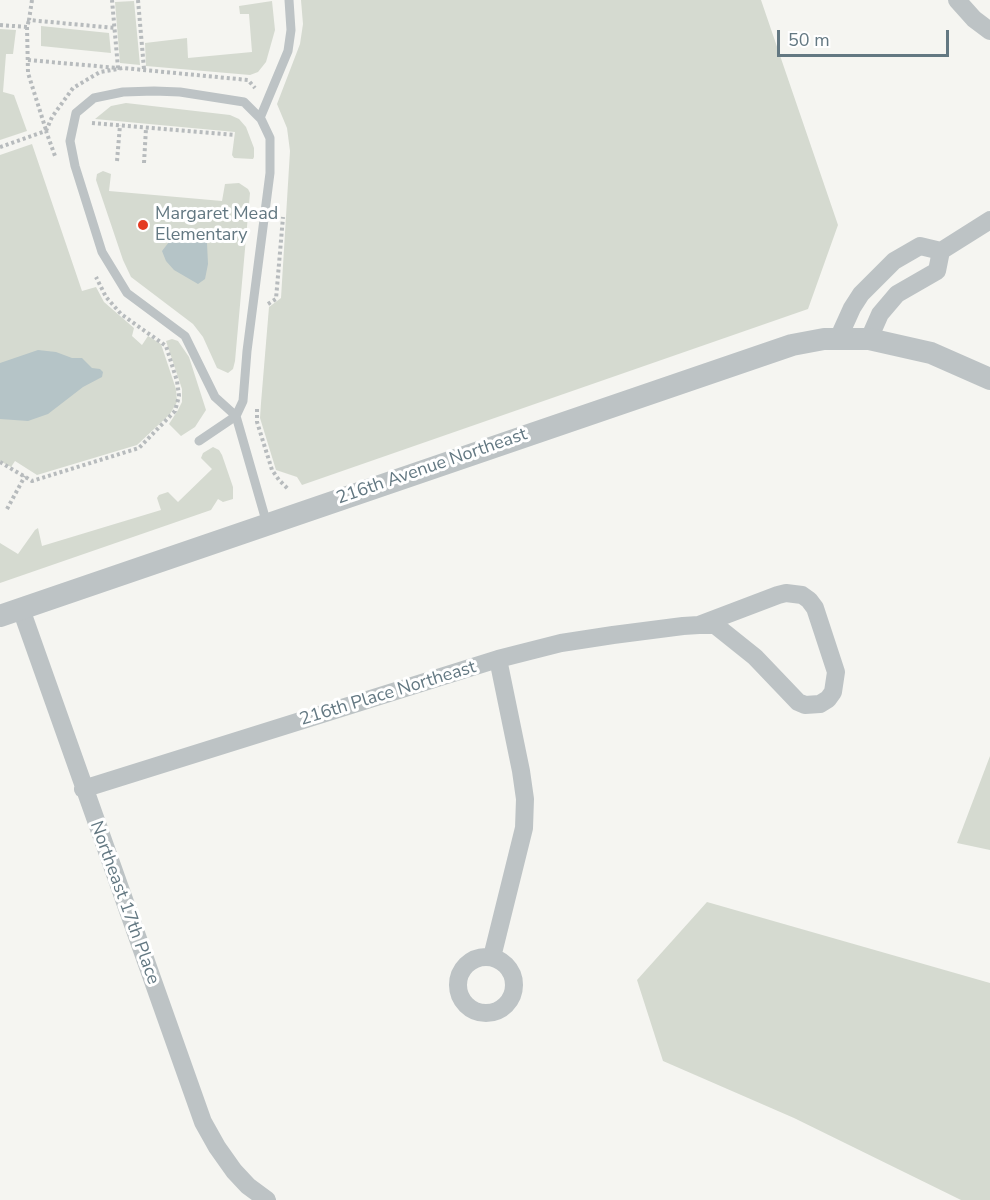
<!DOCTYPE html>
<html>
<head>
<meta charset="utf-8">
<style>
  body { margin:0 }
  #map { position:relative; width:990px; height:1200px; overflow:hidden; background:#f5f5f1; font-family:"Nunito Sans",sans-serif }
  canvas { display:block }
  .scale { position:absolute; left:777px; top:30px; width:172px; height:27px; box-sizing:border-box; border:3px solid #637882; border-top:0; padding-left:8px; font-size:18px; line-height:21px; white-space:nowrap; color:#637882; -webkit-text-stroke:4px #fff; paint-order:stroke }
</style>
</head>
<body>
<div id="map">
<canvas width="990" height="1200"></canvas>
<div class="scale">50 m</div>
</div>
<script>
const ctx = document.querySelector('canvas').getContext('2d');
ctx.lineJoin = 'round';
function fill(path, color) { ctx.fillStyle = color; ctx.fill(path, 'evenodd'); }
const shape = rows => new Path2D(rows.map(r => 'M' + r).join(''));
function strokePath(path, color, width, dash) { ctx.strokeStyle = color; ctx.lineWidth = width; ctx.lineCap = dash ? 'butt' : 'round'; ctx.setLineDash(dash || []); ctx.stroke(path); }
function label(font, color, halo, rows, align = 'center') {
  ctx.font = font + ' "Nunito Sans",sans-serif'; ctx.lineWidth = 6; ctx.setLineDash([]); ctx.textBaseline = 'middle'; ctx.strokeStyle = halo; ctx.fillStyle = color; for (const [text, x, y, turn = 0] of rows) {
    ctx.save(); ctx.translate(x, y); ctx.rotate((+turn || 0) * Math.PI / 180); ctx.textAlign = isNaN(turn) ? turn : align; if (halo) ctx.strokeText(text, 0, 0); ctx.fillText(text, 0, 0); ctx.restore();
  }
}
const green = shape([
  [301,0,761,0,838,225,808,309,302,485,297,477,276,470,260,418,261,403,269,307,281,298,290,151,287,128,277,104,300,44,303,24],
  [134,1,140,65,120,63,115,2],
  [272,1,275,30,266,62,258,72,250,75,146,66,145,43,187,38,188,58,252,52,249,14,240,14,239,6],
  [41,26,109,33,111,53,41,46],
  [0,29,16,30,13,54,6,54,3,92,14,95,27,131,0,140],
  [126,103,230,115,239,119,246,127,254,148,254,157,253,159,234,158,232,155,235,132,95,119,111,106],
  [32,144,82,291,96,287,104,302,134,328,132,336,142,345,148,336,161,344,176,389,177,402,170,414,137,445,37,475,15,461,11,467,0,461,0,155],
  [103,171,111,174,109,191,222,201,225,184,239,183,248,189,250,193,235,361,233,369,228,373,217,368,203,337,193,324,131,277,123,260,96,180,97,174],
  [172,339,178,341,189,357,206,410,195,427,181,436,169,424,178,410,182,402,182,389,166,341],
  [213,447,219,450,222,455,233,487,233,499,223,502,218,499,211,510,0,583,0,543,18,554,35,530,38,528,42,546,161,510,157,498,159,495,168,492,178,502,212,469,201,458,203,453],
  [990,756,990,850,957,843],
  [707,902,990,983,990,1200,961,1200,794,1118,663,1061,637,980]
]);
const water = shape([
  [202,239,207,243,208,264,205,279,198,284,174,270,166,261,162,251,169,242],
  [38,350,56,352,72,358,82,358,92,368,100,369,103,372,102,377,83,387,48,414,28,421,0,419,0,363]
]);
const path = shape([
  [32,0,29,20,115,28],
  [138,0,144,69],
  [0,25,27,27,29,20],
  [27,27,28,73,46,130],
  [28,60,118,68,112,0],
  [92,123,235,135],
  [46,131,52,117,73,88,100,72,123,68,248,80,255,88],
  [0,147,46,131,55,156],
  [117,161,120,125],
  [144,163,146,128],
  [268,304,276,299,283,217],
  [257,409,257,422,272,470,279,480,288,489],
  [0,462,32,481,139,448,175,411,179,396,177,381,166,346,121,314,106,297,96,277],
  [7,509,25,476]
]);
const service = shape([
  [154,91,180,92,244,102,261,119,270,138,270,173,247,351,243,401,236,416,215,397,185,336,127,293,102,252,75,166,70,141,76,113,94,98,123,92,154,91],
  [260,118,288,51,291,30,289,0],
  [199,441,236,416,267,524]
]);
const minor = shape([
  [957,0,974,19,990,31],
  [838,339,852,308,861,294,894,261,920,246,941,251],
  [869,339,880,314,897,294,937,271,941,251,990,220],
  [21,609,203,1122,217,1147,234,1171,248,1186,267,1200],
  [83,789,498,659,561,643,613,635,683,626,699,625,715,625,755,657,798,702,805,705,820,704,828,699,833,692,836,672,815,608,809,600,802,595,786,593,778,595,699,625],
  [492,957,524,828,525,799,521,771,498,659],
  '458 985a28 28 0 1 1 56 0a28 28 0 1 1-56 0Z'
]);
const tertiary = shape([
  [0,616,792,345,824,339,869,339,931,353,990,379]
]);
const markers = [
  [143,225,6,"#e43b22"]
];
const poiNames = [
  ["Margaret Mead",155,215],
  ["Elementary",155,236]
];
const streetNames = [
  ["216th Avenue Northeast",432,467,-19],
  ["216th Place Northeast",388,694,-17],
  ["Northeast 17th Place",124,903,70]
];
fill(green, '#d5dad0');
fill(water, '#b5c4c7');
strokePath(path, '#b7bbbd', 4, [3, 3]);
strokePath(service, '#bdc3c5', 9);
strokePath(minor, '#bdc3c5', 18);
strokePath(tertiary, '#bdc3c5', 22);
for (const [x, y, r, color] of markers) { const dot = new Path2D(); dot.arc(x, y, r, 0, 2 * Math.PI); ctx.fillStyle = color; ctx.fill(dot); strokePath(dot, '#fff', 2); }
label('18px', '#637882', '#fff', poiNames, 'left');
label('18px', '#637882', '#fff', streetNames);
</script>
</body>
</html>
